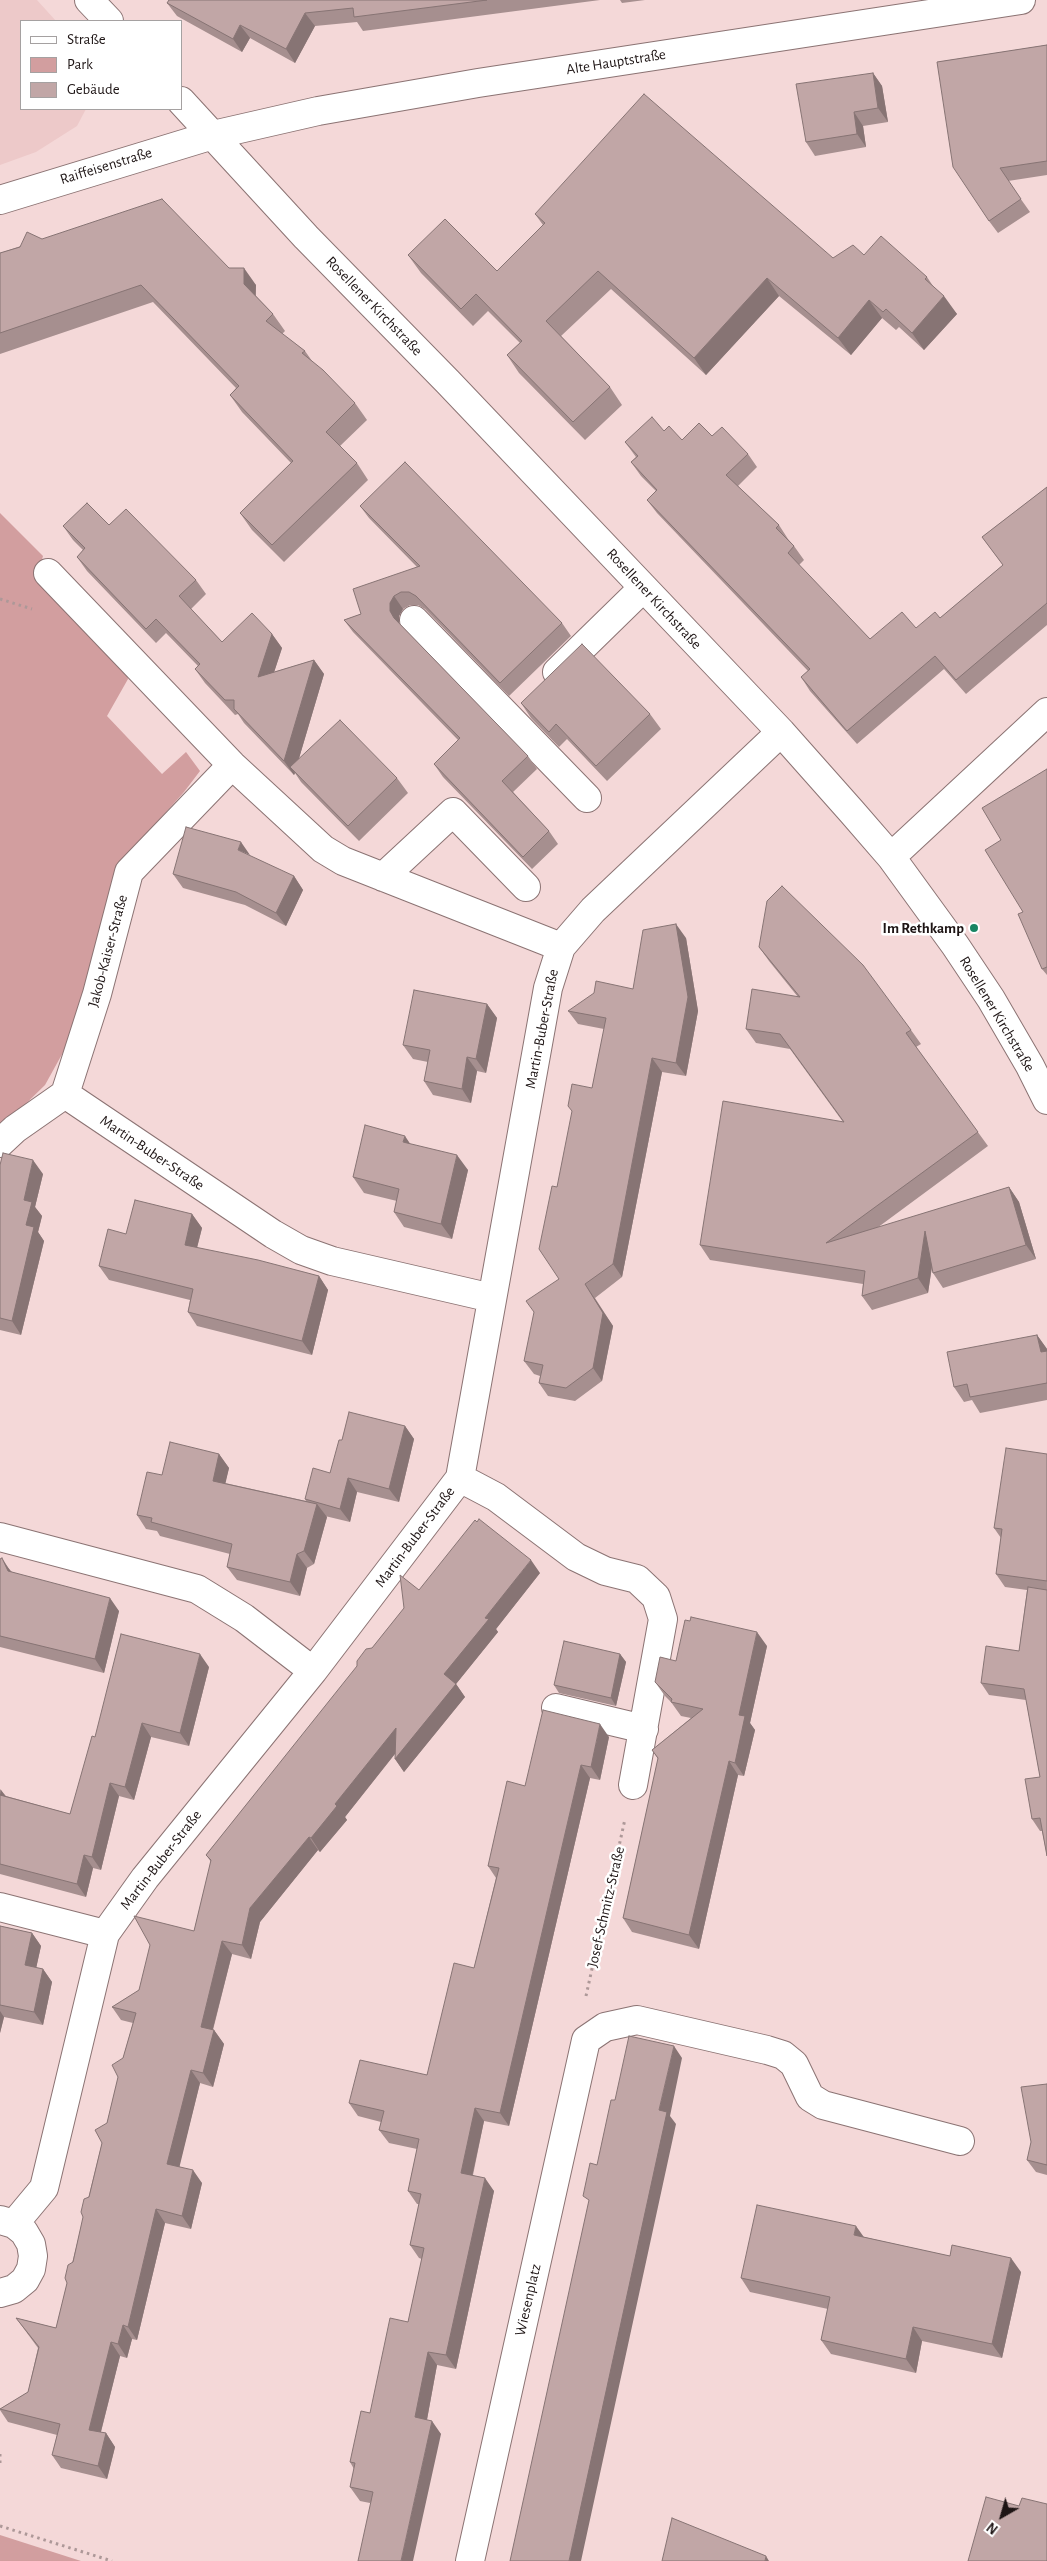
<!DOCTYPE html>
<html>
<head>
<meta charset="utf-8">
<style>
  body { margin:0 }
  #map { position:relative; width:1047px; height:2561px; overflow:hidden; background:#f4d8d8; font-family:"Alegreya Sans",sans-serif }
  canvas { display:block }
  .legend { position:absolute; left:20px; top:20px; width:162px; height:90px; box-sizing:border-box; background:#fff; border:1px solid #a5a1a1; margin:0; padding:6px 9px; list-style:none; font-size:15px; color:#1e1515 }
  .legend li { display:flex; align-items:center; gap:10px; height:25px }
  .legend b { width:25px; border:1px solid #a5a1a1 }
  .north { position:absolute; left:977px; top:2491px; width:50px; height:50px; -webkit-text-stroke:4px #fff; paint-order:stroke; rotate:218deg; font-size:14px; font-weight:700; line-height:20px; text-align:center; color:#1e1515 }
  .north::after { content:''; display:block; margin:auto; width:18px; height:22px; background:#1e1515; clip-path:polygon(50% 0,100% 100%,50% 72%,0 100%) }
</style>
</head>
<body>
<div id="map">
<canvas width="1047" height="2561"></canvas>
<ul class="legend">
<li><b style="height:6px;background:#fff"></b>Straße</li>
<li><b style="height:14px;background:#d29e9f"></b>Park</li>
<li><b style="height:14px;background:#c1a6a6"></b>Gebäude</li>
</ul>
<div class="north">N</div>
</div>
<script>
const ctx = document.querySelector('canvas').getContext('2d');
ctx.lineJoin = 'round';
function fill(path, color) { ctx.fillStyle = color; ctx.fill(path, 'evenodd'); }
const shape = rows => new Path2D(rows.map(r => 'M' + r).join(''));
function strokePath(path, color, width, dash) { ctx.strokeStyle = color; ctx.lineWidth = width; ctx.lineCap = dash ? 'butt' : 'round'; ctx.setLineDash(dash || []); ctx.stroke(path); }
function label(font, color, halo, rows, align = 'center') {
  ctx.font = font + ' "Alegreya Sans",sans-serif'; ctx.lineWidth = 5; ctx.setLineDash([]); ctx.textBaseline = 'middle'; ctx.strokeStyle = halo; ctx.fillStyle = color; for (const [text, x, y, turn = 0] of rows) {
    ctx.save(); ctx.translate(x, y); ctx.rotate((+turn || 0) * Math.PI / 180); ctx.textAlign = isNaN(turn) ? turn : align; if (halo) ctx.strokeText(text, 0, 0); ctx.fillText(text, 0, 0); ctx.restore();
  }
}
const built = shape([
  [0,0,37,0,56,21,21,21,21,109,86,109,77,126,36,152,0,165]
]);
const green = shape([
  [0,513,43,556,37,577,105,653,115,650,124,663,128,679,107,716,162,774,186,752,200,771,184,792,124,859,71,1038,45,1085,0,1129],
  [0,2535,81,2561,0,2561]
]);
const path = shape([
  [0,599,32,609],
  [586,1996,625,1819],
  [0,2454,0,2466],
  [0,2526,112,2561]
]);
const minor = shape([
  [89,0,109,21],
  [181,101,306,237,448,382,781,732,852,812,891,857,955,945,991,999,1030,1066,1047,1100],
  [0,200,213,135,318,111,478,83,1021,0],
  [48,573,232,765,323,849,343,861,561,947],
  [414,620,587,798],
  [557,672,643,588],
  [891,857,1047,712],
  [383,877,453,812,526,887],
  [65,1094,273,1234,301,1250,332,1261,492,1298],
  [0,1143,15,1129,65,1094,97,994,129,872,232,765],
  [460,1478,496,1497,576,1557,605,1571,637,1579,656,1597,663,1619,633,1785],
  [0,1537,197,1589,244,1618,313,1671],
  [556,1708,644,1729],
  [0,1907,105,1934],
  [0,2220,14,2224,24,2232,31,2244,33,2256,31,2269,25,2280,14,2289,0,2293],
  [14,2224,44,2188,105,1934,145,1878,313,1671,460,1478,548,988,561,947,593,910,781,732],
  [470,2561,586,2040,605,2027,637,2020,767,2050,783,2055,794,2064,810,2097,823,2105,960,2141]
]);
const wall = shape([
  [169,0,600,0,363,31,357,22,315,26,295,63,250,38,242,52,177,16,167,3],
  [620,0,645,0,622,3],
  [1047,45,1047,175,1008,181,1030,212,998,233,989,221,937,62],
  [873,73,882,86,888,122,863,126,866,147,815,156,806,142],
  [535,214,833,258,864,255,927,277,935,289,957,314,924,350,899,327,896,330,882,318,851,355,779,296,706,375,611,289,561,336,610,387,622,405,585,440,519,373,507,355,520,343,488,311,473,326,421,273,408,255,497,271,543,225],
  [42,239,229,268,256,285,256,296,273,314,285,331,282,334,305,351,312,361,355,403,367,420,340,446,357,463,368,480,284,562,252,530,240,513,291,463,242,412,230,395,236,388,153,302,0,354,0,253],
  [664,431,682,440,712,436,748,454,757,467,738,486,779,525,788,539,794,546,804,560,799,565,870,639,916,628,940,618,1003,565,982,537,1047,487,1047,625,966,694,944,669,857,744,810,691,801,677,808,671,657,513,647,500,656,491,641,476,631,462,636,457,625,442],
  [360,506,562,623,571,636,509,696,425,609,418,605,410,605,403,609,399,616,399,623,528,756,537,769,513,792,549,831,558,844,532,869,443,777,434,764,458,740,353,632,344,620,361,614,417,567,369,518],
  [109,525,196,580,206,594,191,609,222,642,272,634,282,648,274,672,314,660,324,674,299,758,397,778,408,793,359,841,301,782,295,773,294,775,244,723,238,714,235,715,205,683,195,669,198,666,166,633,156,643,87,571,77,557,83,550,73,540,63,526],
  [521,703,650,714,661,729,607,781,567,739,559,747,531,718],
  [1047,769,1047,975,1042,969,1023,912,1001,840],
  [173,874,294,876,303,890,286,926,245,905,183,888],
  [686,938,698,1011,686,1076,662,1072,622,1277,595,1298,613,1326,602,1381,575,1401,548,1396,539,1383,540,1376,534,1374,524,1361,559,1279,557,1187,592,1088,604,1029,578,1024,568,1011,633,989],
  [759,947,911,1030,921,1044,916,1047,988,1146,877,1228,1009,1187,1019,1202,1036,1259,943,1288,933,1273,932,1267,928,1293,872,1310,862,1296,863,1284,710,1260,700,1245,843,1122,790,1049,756,1043,746,1029,798,997,769,961],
  [487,1004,497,1018,486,1073,477,1071,471,1103,433,1095,424,1081,428,1062,413,1059,403,1045],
  [411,1144,468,1170,452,1239,404,1227,394,1212,397,1201,364,1193,353,1177],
  [0,1165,43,1174,35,1207,42,1216,38,1232,44,1241,21,1335,0,1330],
  [192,1214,202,1228,197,1248,319,1276,328,1290,312,1355,197,1326,188,1312,190,1300,109,1280,99,1266,126,1234],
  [1037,1335,1047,1349,1047,1400,980,1413,972,1400,964,1402,954,1387],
  [405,1426,414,1439,399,1502,357,1492,350,1522,325,1516,327,1517,314,1564,307,1568,300,1596,237,1580,227,1567,230,1554,160,1536,157,1531,146,1529,137,1515,162,1475,219,1454,229,1468,225,1483,306,1501,305,1499,330,1473,342,1440],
  [1047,1454,1047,1856,1042,1831,1040,1831,1032,1819,1040,1777,1026,1700,989,1695,981,1683,1019,1651,1027,1590,1005,1587,996,1574,1001,1538,994,1528],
  [0,1559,12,1572,119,1611,104,1673,0,1647],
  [540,1573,496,1629,498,1632,456,1684,465,1697,404,1772,395,1759,395,1754,345,1817,347,1820,320,1852,318,1850,260,1922,251,1959,232,1954,213,2030,214,2030,224,2044,213,2087,200,2083,179,2166,202,2183,191,2229,165,2223,137,2340,132,2339,127,2358,120,2356,101,2432,106,2433,115,2447,107,2479,61,2468,52,2455,57,2435,8,2422,0,2410,0,2409,28,2392,38,2348,16,2318,56,2328,123,2058,133,2023,121,2020,112,2007,139,1990,194,1931,211,1862,206,1855,419,1590],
  [767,1646,750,1723,755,1730,744,1776,738,1775,699,1949,632,1932,623,1918,658,1759,652,1750,691,1718,681,1716,671,1702,665,1696,655,1682,676,1661],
  [620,1654,626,1662,616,1706,559,1693,554,1685],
  [209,1667,189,1746,151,1737,134,1800,119,1796,101,1870,93,1868,86,1897,0,1874,0,1789,6,1796,70,1814,95,1737],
  [609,1737,600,1780,590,1778,509,2126,484,2121,473,2175,494,2191,456,2369,437,2365,427,2420,441,2434,370,2503,360,2501,350,2487,354,2469,350,2462,408,2322,422,2259,419,2258,410,2245,419,2204,417,2204,408,2191,417,2149,389,2143,379,2130,381,2122,358,2116,349,2103,427,2075,474,1968,496,1878,488,1866,525,1786],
  [0,1926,32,1933,41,1946,36,1968,43,1969,52,1982,43,2025,4,2017,0,2033],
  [1047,2084,1047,2175,1036,2172,1027,2160],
  [864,2237,1021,2272,1002,2358,922,2341,916,2373,831,2354,821,2340,828,2309,750,2292,741,2278]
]);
const shadedWall = shape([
  [305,13,315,26,295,63,286,49],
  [240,25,250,38,242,52,233,39],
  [873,73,882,86,888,122,878,108],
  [854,112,863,126,866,147,857,134],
  [244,268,256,285,255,301,244,284],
  [767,278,779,296,706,375,694,358],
  [944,296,957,314,924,350,912,333],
  [869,300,882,318,851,355,838,338],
  [394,596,403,609,399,616,399,624,394,618,390,611,390,603],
  [272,634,282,648,268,691,258,677],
  [314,660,324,674,295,772,290,767,295,773,294,775,284,761],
  [241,842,250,855,238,850],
  [294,876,303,890,286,926,276,913],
  [676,924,686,938,698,1011,686,1076,676,1063],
  [487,1004,497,1018,486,1073,476,1059],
  [467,1057,477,1071,471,1103,462,1089],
  [652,1058,662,1072,622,1277,613,1264],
  [405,1136,415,1151,403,1142],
  [457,1155,468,1170,452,1239,441,1224],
  [33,1160,43,1174,35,1207,42,1216,38,1232,44,1241,21,1335,12,1321,24,1200],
  [1009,1187,1019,1202,1036,1259,1026,1245],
  [192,1214,202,1228,194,1259,185,1245],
  [925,1231,935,1245,928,1293,918,1278],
  [319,1276,328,1290,312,1355,302,1341],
  [585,1284,613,1326,602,1381,593,1368],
  [1037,1335,1047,1349,1047,1362,1041,1352],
  [405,1426,414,1439,399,1502,389,1489],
  [219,1454,229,1468,223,1494,213,1481],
  [348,1478,357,1492,350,1522,340,1509],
  [317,1504,327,1517,314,1564,304,1551],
  [297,1554,307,1568,300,1596,290,1582],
  [2,1558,11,1572,18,1585,8,1571],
  [531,1560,540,1573,496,1629,498,1632,456,1684,465,1697,404,1772,395,1759,444,1674,485,1618],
  [110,1598,119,1611,104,1673,95,1659],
  [757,1632,767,1646,750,1723,755,1730,744,1776,735,1763,739,1715],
  [200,1654,209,1667,189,1746,180,1733],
  [620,1654,626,1662,616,1706,611,1698],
  [142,1723,151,1737,134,1800,125,1787],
  [600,1724,609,1737,600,1780,591,1767],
  [396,1728,405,1741,345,1817,347,1820,320,1852,311,1838,335,1804],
  [729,1761,738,1775,699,1949,689,1935],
  [581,1765,590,1778,509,2126,500,2113],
  [110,1783,119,1796,101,1870,92,1857],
  [1,1790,10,1803,0,1795],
  [309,1837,318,1850,260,1922,251,1959,242,1945,250,1908],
  [84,1855,93,1868,86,1897,77,1884],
  [32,1933,41,1946,34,1978,25,1965],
  [222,1941,232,1954,210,2040,201,2027],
  [43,1969,52,1982,43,2025,34,2012],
  [0,2011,4,2017,0,2033],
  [214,2030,224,2044,213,2087,203,2073],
  [674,2046,682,2058,670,2116,676,2124,581,2561,569,2561,659,2110],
  [191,2070,200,2083,177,2177,167,2164],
  [475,2108,484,2121,470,2186,461,2173],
  [193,2170,202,2183,191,2229,182,2216],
  [485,2178,494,2191,456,2369,446,2355],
  [156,2209,165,2223,137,2340,128,2327],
  [856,2226,866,2240,854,2235],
  [1011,2258,1021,2272,1002,2358,992,2344],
  [123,2325,132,2339,127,2358,118,2344],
  [913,2327,922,2341,916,2373,906,2359],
  [111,2342,120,2356,98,2443,89,2430],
  [428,2352,437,2365,425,2430,415,2417],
  [432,2421,441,2434,413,2561,401,2561],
  [106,2433,115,2447,107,2479,98,2466],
  [766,2556,769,2561,765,2561]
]);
const building = shape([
  [169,0,487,0,354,17,353,8,305,13,286,49,240,25,233,39,167,3,169,0],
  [1047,45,1047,161,1000,168,1021,199,989,221,953,167,937,62,1047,45],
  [873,73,878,108,854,112,857,134,806,142,796,84,873,73],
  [644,94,833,258,853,245,864,255,881,236,927,277,925,279,944,296,912,333,886,309,883,312,869,300,838,338,767,278,694,358,598,271,546,321,610,387,573,422,507,355,522,341,476,294,461,309,408,255,445,219,497,271,545,223,535,214,644,94],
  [162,199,229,268,244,268,244,284,273,314,266,321,305,351,302,353,323,370,355,403,326,432,357,463,272,545,240,513,293,461,230,395,239,386,141,285,0,333,0,253,20,247,27,232,42,239,162,199],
  [652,417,664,431,669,426,682,440,699,423,712,436,722,427,748,454,726,475,779,525,776,528,794,546,788,553,870,639,902,612,916,628,935,612,940,618,1003,565,982,537,1047,487,1047,603,956,680,935,656,847,731,801,677,810,669,647,500,657,490,631,462,638,456,625,442,652,417],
  [405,462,562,623,500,683,416,596,409,592,401,592,394,596,390,603,390,611,394,618,528,756,502,781,549,831,523,857,434,764,460,738,344,620,361,614,353,589,420,566,360,506,405,462],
  [87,503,109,525,126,509,196,580,179,596,222,642,252,613,272,634,258,677,314,660,284,761,234,709,234,700,225,700,195,669,200,664,156,619,146,629,77,557,85,548,63,526,87,503],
  [582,644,650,714,596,766,556,724,549,732,521,703,582,644],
  [340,720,397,778,348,826,290,767,340,720],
  [1047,769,1047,967,1042,969,1018,914,1023,912,985,850,1001,840,982,808,1047,769],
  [186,827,241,842,238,850,294,876,276,913,236,892,173,874,186,827],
  [782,886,863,965,911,1030,906,1033,978,1132,826,1243,1009,1187,1026,1245,933,1273,925,1231,918,1278,862,1296,865,1271,700,1245,723,1101,844,1122,780,1034,746,1029,752,989,800,997,759,947,767,901,782,886],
  [676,924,688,997,676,1063,652,1058,613,1264,585,1284,603,1313,593,1368,566,1388,539,1383,543,1365,524,1361,534,1312,526,1301,559,1279,539,1249,552,1186,557,1187,572,1111,568,1106,572,1084,592,1088,606,1018,568,1011,594,993,596,981,633,989,643,930,676,924],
  [414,990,487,1004,476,1059,467,1057,462,1089,424,1081,430,1050,403,1045,414,990],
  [365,1125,405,1136,403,1142,457,1155,441,1224,394,1212,399,1189,353,1177,365,1125],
  [3,1153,33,1160,24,1200,32,1202,26,1225,34,1227,12,1321,0,1318,0,1165,3,1153],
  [135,1200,192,1214,185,1245,258,1260,319,1276,302,1341,188,1312,193,1289,99,1266,108,1229,126,1234,135,1200],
  [1037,1335,1041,1352,1047,1351,1047,1383,970,1397,967,1384,954,1387,947,1352,1037,1335],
  [349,1412,405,1426,389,1489,348,1478,340,1509,305,1499,313,1468,330,1473,339,1440,342,1440,349,1412],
  [170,1442,219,1454,213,1481,317,1504,304,1551,297,1554,290,1582,227,1567,232,1544,151,1522,152,1518,137,1515,147,1472,162,1475,170,1442],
  [1006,1448,1047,1454,1047,1581,996,1574,1002,1529,994,1528,1006,1448],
  [479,1519,531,1560,485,1618,489,1619,444,1674,456,1684,395,1759,396,1728,335,1804,337,1806,311,1838,309,1837,250,1908,242,1945,222,1941,201,2027,214,2030,203,2073,191,2070,167,2164,193,2170,182,2216,156,2209,128,2327,123,2325,118,2344,111,2342,89,2430,106,2433,98,2466,52,2455,60,2424,0,2409,28,2392,39,2347,16,2318,56,2328,67,2283,65,2278,68,2265,73,2262,83,2217,81,2212,84,2199,89,2197,102,2143,95,2130,107,2123,118,2077,112,2065,123,2058,136,2013,112,2007,139,1990,150,1945,134,1916,194,1931,211,1860,206,1855,357,1666,357,1661,366,1649,372,1648,404,1608,400,1575,419,1590,475,1520,477,1522,479,1519],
  [2,1558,8,1571,110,1598,95,1659,0,1636,0,1559,2,1558],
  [1028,1587,1047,1590,1047,1856,1040,1818,1032,1819,1025,1779,1040,1777,1024,1689,981,1683,986,1646,1019,1651,1028,1587],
  [691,1617,757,1632,739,1715,745,1716,735,1763,729,1761,689,1935,623,1918,658,1758,652,1750,703,1709,671,1702,672,1699,655,1682,660,1657,676,1661,685,1620,690,1621,691,1617],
  [121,1634,200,1654,180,1733,142,1723,125,1787,110,1783,92,1857,84,1855,77,1884,0,1864,0,1795,70,1814,92,1736,95,1737,121,1634],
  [564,1641,620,1654,611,1698,554,1685,564,1641],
  [543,1710,600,1724,591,1767,581,1765,500,2113,475,2108,461,2173,485,2178,446,2355,428,2352,415,2417,432,2421,401,2561,358,2561,373,2492,350,2487,355,2463,350,2462,361,2411,370,2413,390,2318,408,2322,424,2248,410,2245,421,2194,408,2191,419,2139,379,2130,384,2111,349,2103,360,2060,427,2075,454,1963,474,1968,499,1868,488,1866,507,1781,525,1786,543,1710],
  [0,1926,32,1933,25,1965,43,1969,34,2012,0,2005,0,1926],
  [629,2036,674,2046,659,2110,667,2112,569,2561,510,2561,589,2200,583,2196,590,2163,597,2165,611,2100,615,2100,629,2036],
  [1047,2084,1047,2165,1027,2160,1031,2142,1021,2087,1047,2084],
  [757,2205,856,2226,854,2235,950,2256,952,2245,1011,2258,992,2344,913,2327,906,2359,821,2340,830,2297,741,2278,757,2205],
  [986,2497,1019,2506,1022,2498,1047,2504,1047,2561,968,2561,986,2497],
  [672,2518,766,2556,765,2561,662,2561,672,2518]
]);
const markers = [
  [974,928,5,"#188563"]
];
const streetNames = [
  ["Alte Hauptstraße",616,62,-9],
  ["Raiffeisenstraße",106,166,-17],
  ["Rosellener Kirchstraße",374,306,46],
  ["Rosellener Kirchstraße",654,599,47],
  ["Jakob-Kaiser-Straße",108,951,-75],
  ["Rosellener Kirchstraße",997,1014,59],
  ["Martin-Buber-Straße",542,1029,-79],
  ["Martin-Buber-Straße",152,1153,34],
  ["Martin-Buber-Straße",415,1537,-53],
  ["Martin-Buber-Straße",161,1860,-52],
  ["Josef-Schmitz-Straße",606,1907,-77],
  ["Wiesenplatz",528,2300,-77]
];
const poiNames = [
  ["Im Rethkamp",964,928]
];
fill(built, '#edc9c9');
fill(green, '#d29e9f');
strokePath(minor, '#8b7373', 30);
strokePath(path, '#ad9898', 3, [2.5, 4]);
strokePath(minor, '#fff', 28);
fill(wall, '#a68f8f');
fill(shadedWall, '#877474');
fill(building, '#c1a6a6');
strokePath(building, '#877474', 1);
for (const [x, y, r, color] of markers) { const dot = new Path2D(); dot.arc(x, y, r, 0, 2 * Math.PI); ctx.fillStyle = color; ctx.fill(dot); strokePath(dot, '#fff', 2); }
label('15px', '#1e1515', '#fff', streetNames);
label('bold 15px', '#1e1515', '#fff', poiNames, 'right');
</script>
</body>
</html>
